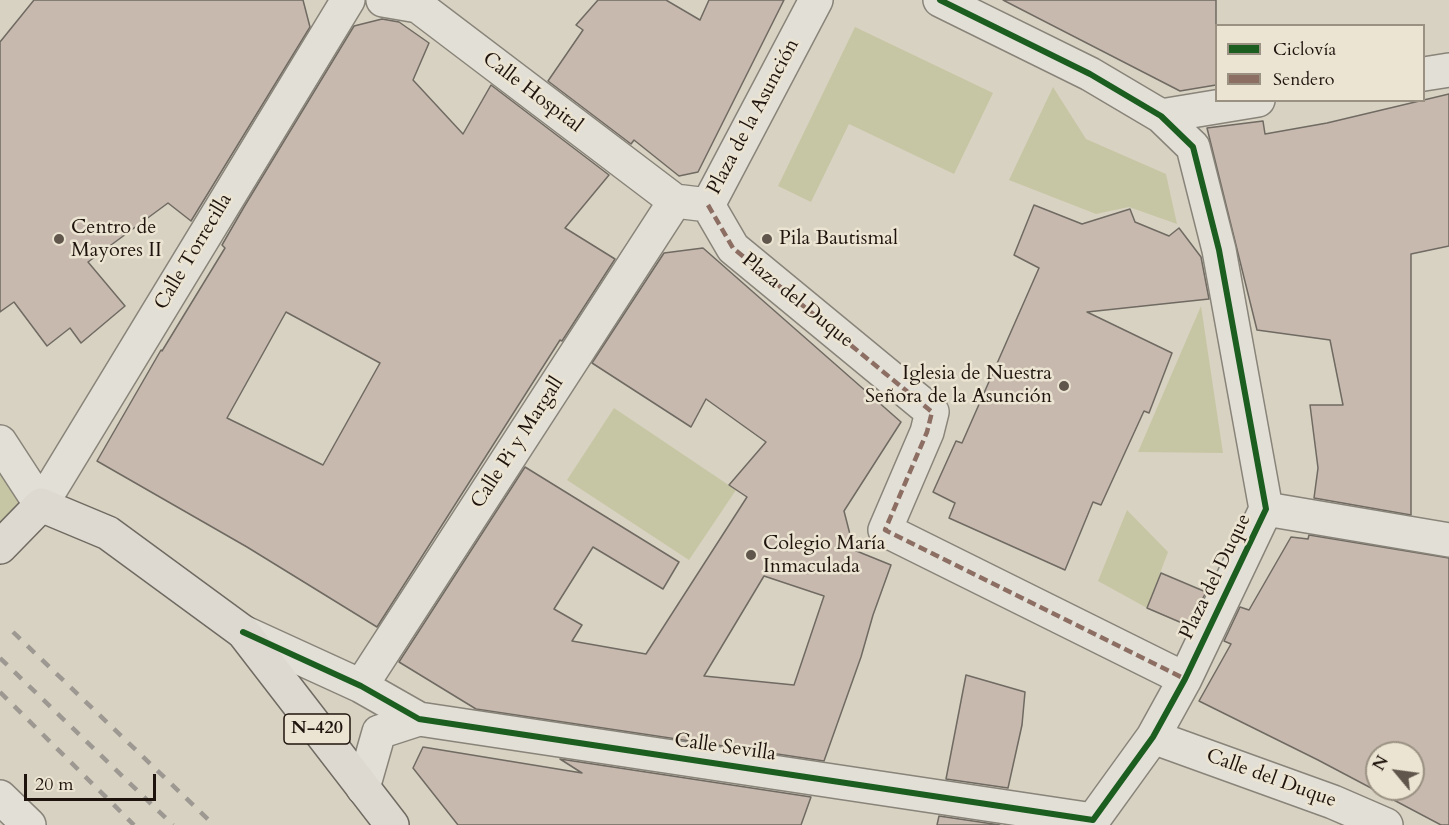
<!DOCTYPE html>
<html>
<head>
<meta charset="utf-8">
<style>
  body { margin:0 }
  #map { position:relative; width:1449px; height:825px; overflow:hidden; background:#d8d2c2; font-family:Cardo,serif }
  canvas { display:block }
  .legend { position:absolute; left:1215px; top:24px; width:210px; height:78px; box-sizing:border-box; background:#ece4d2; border:2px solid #9a9183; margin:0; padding:8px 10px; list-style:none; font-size:18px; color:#1f140d }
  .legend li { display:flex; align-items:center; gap:12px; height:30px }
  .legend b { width:30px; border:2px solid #9a9183 }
  .north { position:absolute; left:1365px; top:741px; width:60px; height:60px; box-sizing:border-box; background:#ece4d2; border:2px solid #9a9183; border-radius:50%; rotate:299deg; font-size:16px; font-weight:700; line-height:24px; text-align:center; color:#1f140d }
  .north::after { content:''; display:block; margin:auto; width:21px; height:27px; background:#60564c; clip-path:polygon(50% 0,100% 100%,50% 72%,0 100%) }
  .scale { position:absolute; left:24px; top:774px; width:132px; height:27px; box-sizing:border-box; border:3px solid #1f140d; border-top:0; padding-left:8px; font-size:18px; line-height:21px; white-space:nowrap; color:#1f140d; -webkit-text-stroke:4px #ece4d2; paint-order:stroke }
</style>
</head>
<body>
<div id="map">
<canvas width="1449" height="825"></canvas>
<ul class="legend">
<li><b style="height:8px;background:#1b5e20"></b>Ciclovía</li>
<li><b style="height:8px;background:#8d6e63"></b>Sendero</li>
</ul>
<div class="north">N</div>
<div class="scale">20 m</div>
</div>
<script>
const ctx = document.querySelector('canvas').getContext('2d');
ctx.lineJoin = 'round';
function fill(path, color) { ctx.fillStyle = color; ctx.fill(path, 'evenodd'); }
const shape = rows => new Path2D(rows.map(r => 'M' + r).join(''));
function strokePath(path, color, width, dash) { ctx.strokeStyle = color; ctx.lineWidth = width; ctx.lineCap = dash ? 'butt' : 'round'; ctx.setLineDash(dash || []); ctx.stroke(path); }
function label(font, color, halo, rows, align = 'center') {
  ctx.font = font + ' Cardo,serif'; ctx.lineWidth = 5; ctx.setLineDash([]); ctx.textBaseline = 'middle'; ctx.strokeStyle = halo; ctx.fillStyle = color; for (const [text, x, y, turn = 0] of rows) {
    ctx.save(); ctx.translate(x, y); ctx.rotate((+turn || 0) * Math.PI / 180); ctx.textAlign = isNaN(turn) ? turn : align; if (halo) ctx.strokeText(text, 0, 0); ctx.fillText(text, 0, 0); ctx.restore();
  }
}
const green = shape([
  [855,27,993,93,954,174,849,124,811,202,778,186],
  [1053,87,1086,139,1166,174,1177,224,1129,207,1096,214,1009,180],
  [1201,306,1223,453,1138,452],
  [614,408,736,490,689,560,567,480],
  [0,472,41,505,0,547],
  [1127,510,1168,552,1147,608,1098,581]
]);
const building = shape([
  [34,0,303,0,310,27,191,221,168,203,88,262,125,306,81,343,70,328,47,346,14,302,0,312,0,42,34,0],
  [598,0,666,0,700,20,709,0,784,0,698,172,679,176,634,140,631,144,548,81,583,30,576,25,598,0],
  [1003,0,1216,0,1216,85,1180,91,1003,0],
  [382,19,399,22,429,43,413,80,463,134,491,85,609,175,565,228,615,259,562,341,560,340,377,627,247,547,97,461,161,350,162,351,225,248,222,245,244,207,354,26,382,19],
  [286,312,380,363,323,465,227,418,286,312],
  [1449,94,1449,246,1411,254,1411,515,1314,498,1318,468,1310,405,1343,405,1330,340,1257,330,1207,128,1263,121,1265,134,1327,123,1449,94],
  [1034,205,1082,224,1130,209,1135,222,1169,236,1179,228,1201,257,1209,299,1087,312,1172,353,1149,413,1144,411,1101,505,1093,502,1065,570,949,518,955,503,933,492,956,441,962,443,1039,268,1014,255,1034,205],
  [703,248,901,422,844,511,854,550,891,565,873,615,861,657,824,761,476,709,399,662,525,467,679,562,663,589,593,547,554,609,582,625,572,641,646,654,747,497,729,485,766,442,706,399,691,427,592,363,664,253,703,248],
  [764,576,824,596,794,685,704,676,764,576],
  [1309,535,1449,558,1449,825,1441,825,1318,760,1199,701,1231,644,1224,641,1240,607,1249,610,1291,537,1308,539,1309,535],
  [1377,753,1413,753,1413,789,1377,789,1377,753],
  [1161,573,1206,592,1189,626,1147,608,1161,573],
  [966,675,1025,692,1022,725,1008,788,946,779,966,675],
  [423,747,582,773,560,759,811,797,801,825,458,825,413,768,423,747],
  [939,816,1000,825,937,825,939,816]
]);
const minor = shape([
  [383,0,418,6,675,201,708,205,816,0],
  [940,0,1090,74,1161,116,1193,147,1219,250,1266,509,1185,679,1153,737,1093,820],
  [1424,74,1449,70],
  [1161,116,1258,100],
  [708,205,733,248,932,412,927,432,885,530,1185,679],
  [0,442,41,505],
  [41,505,348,0],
  [1266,509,1449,540],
  [243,632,361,686,419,719,1093,820],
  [361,686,675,201],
  [1153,737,1333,802,1386,825],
  [363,788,379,732,419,719],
  [0,797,29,825]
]);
const highway = shape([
  [0,547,41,505,108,533,243,632,392,825]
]);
const rail = shape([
  [13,632,214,825],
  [0,658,173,825],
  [0,692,134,825]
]);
const quiet = shape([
  [708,205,733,248,932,412,927,432,885,530,1185,679]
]);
const cycleway = shape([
  [243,632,361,686,419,719,1093,820,1153,737,1185,679,1266,509,1219,250,1193,147,1161,116,1090,74,940,0]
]);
const markers = [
  [59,239,6,"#60564c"],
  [767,239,6,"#60564c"],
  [1064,386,6,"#60564c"],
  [751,555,6,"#60564c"]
];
const shields = [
  [317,729,66]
];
const shieldNames = [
  ["N-420",317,729]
];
const streetNames = [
  ["Calle Hospital",532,93,37],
  ["Plaza de la Asunción",754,117,-62],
  ["Calle Torrecilla",194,252,-59],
  ["Plaza del Duque",797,301,39],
  ["Calle Pi y Margall",518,443,-57],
  ["Plaza del Duque",1216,577,-64],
  ["Calle Sevilla",725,748,8],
  ["Calle del Duque",1271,779,20]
];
const poiNames = [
  ["Centro de",71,228],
  ["Mayores II",71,251],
  ["Pila Bautismal",779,239],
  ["Iglesia de Nuestra",1052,374,"right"],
  ["Señora de la Asunción",1052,397,"right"],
  ["Colegio María",763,544],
  ["Inmaculada",763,567]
];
fill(green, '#c7c6a4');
fill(building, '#c7b9ae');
strokePath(building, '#6f6a62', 1.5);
strokePath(minor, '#89847a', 36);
strokePath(highway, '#6f6a62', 36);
strokePath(minor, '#e2dfd6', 33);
strokePath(highway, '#ddd9d0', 33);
strokePath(rail, '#9d9992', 4.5, [10, 10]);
strokePath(quiet, '#8d6e63', 4.5, [9, 4.5]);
strokePath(cycleway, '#1b5e20', 6);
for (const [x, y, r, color] of markers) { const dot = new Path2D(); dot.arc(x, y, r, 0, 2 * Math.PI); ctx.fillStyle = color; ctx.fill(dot); strokePath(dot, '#ece4d2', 2); }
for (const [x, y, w] of shields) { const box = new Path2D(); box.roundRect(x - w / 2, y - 15, w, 30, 4.5); ctx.fillStyle = '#ece4d2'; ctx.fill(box); strokePath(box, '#1f140d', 1.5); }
label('bold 18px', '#1f140d', null, shieldNames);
label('20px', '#1f140d', '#ece4d2', streetNames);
label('20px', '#1f140d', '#ece4d2', poiNames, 'left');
</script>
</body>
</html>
